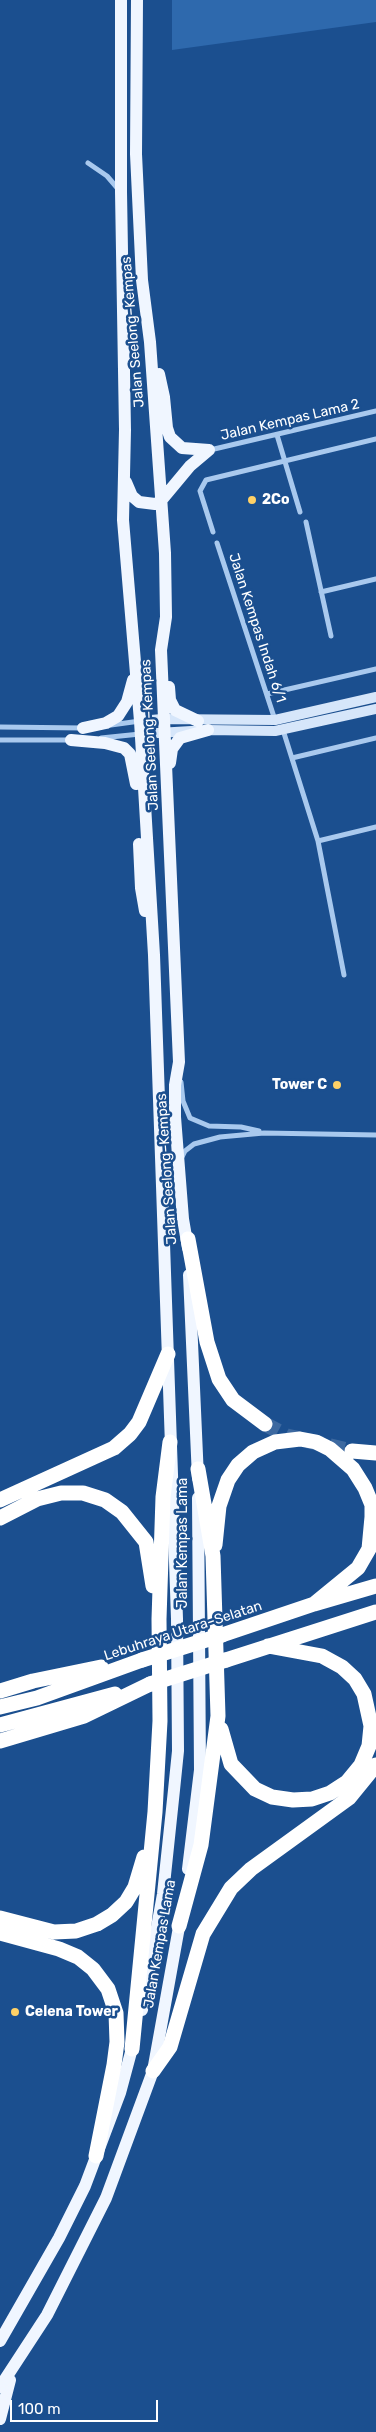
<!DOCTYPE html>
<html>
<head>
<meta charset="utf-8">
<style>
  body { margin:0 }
  #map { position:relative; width:376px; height:2432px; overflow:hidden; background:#1b4f8f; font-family:Rubik,sans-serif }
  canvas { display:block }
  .scale { position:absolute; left:10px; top:2400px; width:148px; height:22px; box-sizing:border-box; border:2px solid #fff; border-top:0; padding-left:6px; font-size:15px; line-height:18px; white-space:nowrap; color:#fff; -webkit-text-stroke:4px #1b4f8f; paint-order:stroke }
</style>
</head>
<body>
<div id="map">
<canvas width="376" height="2432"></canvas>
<div class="scale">100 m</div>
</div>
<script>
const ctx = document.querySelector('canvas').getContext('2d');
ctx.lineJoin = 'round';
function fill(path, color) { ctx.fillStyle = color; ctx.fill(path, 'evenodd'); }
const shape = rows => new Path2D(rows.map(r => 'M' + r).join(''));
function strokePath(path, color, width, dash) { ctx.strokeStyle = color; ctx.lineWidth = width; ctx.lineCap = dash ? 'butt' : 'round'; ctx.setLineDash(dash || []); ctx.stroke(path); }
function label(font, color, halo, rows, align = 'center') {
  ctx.font = font + ' Rubik,sans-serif'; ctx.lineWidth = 5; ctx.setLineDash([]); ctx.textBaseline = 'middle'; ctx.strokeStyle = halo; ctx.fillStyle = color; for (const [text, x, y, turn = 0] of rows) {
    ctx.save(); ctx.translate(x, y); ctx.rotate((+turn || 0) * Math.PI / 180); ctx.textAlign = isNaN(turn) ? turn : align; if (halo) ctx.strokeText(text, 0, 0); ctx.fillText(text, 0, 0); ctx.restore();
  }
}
const green = shape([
  [172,0,376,0,376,22,172,50]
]);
const highwayTunnel = shape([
  [265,1424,287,1436,352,1451]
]);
const street = shape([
  [88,163,107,176,119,190],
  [277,435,300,512],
  [210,450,376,411],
  [306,522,331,636],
  [213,532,200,491,206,480,376,439],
  [217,543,275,720],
  [321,592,376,579],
  [267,694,376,669],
  [111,725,140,721],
  [0,727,83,728],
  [283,730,318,841,344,975],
  [101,738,140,734],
  [0,740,70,740],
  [292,758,376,738],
  [318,841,376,827],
  [181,1082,183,1101,190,1118,209,1126,241,1127,259,1131],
  [182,1157,185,1151,194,1144,220,1137,264,1133,376,1135]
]);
const secondary = shape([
  [140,721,162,719,275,720,376,697],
  [141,734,208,730,275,731,376,709]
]);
const primary = shape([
  [121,0,121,192,125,430,123,520,140,721,154,955,177,1619,178,1751,174,1790,163,1894,142,2010],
  [137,0,136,154,142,280,150,342,165,553,166,617,161,650,179,1062,175,1085,175,1117,183,1219,188,1248],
  [159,374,164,397,167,428,170,437,182,448,209,450],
  [126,482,132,496,139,502,155,504,160,502,190,466,209,450],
  [169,687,170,700,175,710,198,721],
  [83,728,106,723,118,716,127,702,133,680],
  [71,740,105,743,124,748,130,754,136,784],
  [170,763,172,749,180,738,208,730],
  [139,844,141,888,145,911],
  [189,1275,198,1478],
  [188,1869,200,1770,198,1498],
  [0,2341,59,2238,85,2186,120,2093,134,2041],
  [0,2387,47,2315,106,2198,153,2071,181,1916],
  [0,2419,10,2380]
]);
const highway = shape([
  [188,1239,207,1342,219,1379,233,1400,265,1424],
  [352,1451,376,1453],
  [0,1500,114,1448,130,1434,139,1422,168,1354],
  [0,1518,37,1499,61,1493,83,1493,105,1500,122,1512,146,1542,153,1586],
  [215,1545,219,1506,228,1480,238,1465,253,1452,275,1442,300,1439,316,1442,330,1449,353,1469,365,1488,372,1505,372,1517,369,1549,358,1568,314,1604],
  [222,1635,314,1604,376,1586],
  [226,1660,376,1612],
  [0,1691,33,1681,101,1667],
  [0,1707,37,1698,142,1660],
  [0,1725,115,1694],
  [221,1729,231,1764,255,1789,272,1797,293,1800,312,1799,330,1793,347,1782,361,1765,369,1746,371,1726,364,1694,355,1679,342,1667,322,1656,268,1646],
  [0,1741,84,1716,150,1684],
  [0,1918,54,1932,76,1931,97,1924,112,1915,126,1902,135,1887,144,1857],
  [179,1926,201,1845,218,1716,213,1556,198,1469],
  [0,1933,59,1949,78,1957,93,1969,108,1989,116,2013,117,2042,114,2065,96,2156],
  [132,2049,155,1812,160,1721,159,1619,163,1497,170,1442],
  [153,2071,170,2047,203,1934,231,1888,251,1869,349,1798,376,1765]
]);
const highwayBridge = shape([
  [142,1660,222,1635],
  [150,1684,226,1660]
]);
const markers = [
  [252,500,5,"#ffd166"],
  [337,1085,5,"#ffd166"],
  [15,2012,5,"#ffd166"]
];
const streetNames = [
  ["Jalan Seelong–Kempas",133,332,-95],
  ["Jalan Kempas Lama 2",290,420,-13],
  ["Jalan Kempas Indah 6/1",257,628,72],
  ["Jalan Seelong–Kempas",150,735,-93],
  ["Jalan Seelong–Kempas",167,1169,-94],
  ["Jalan Kempas Lama",183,1543,-90],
  ["Lebuhraya Utara–Selatan",183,1631,-18],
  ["Jalan Kempas Lama",160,1944,-80]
];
const poiNames = [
  ["2Co",262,500],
  ["Tower C",327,1085,"right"],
  ["Celena Tower",25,2012]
];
fill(green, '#2e69ad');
strokePath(highwayTunnel, '#3d69a0', 15, [15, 8]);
strokePath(street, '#a9c9ee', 5);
strokePath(secondary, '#d6e6fa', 10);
strokePath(primary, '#f0f6ff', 12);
strokePath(highway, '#fff', 15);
strokePath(highwayBridge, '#fff', 15);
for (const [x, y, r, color] of markers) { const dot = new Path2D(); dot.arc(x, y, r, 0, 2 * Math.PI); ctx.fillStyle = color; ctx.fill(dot); strokePath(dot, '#1b4f8f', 2); }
label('14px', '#fff', '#1b4f8f', streetNames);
label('bold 14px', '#fff', '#1b4f8f', poiNames, 'left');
</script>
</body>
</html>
